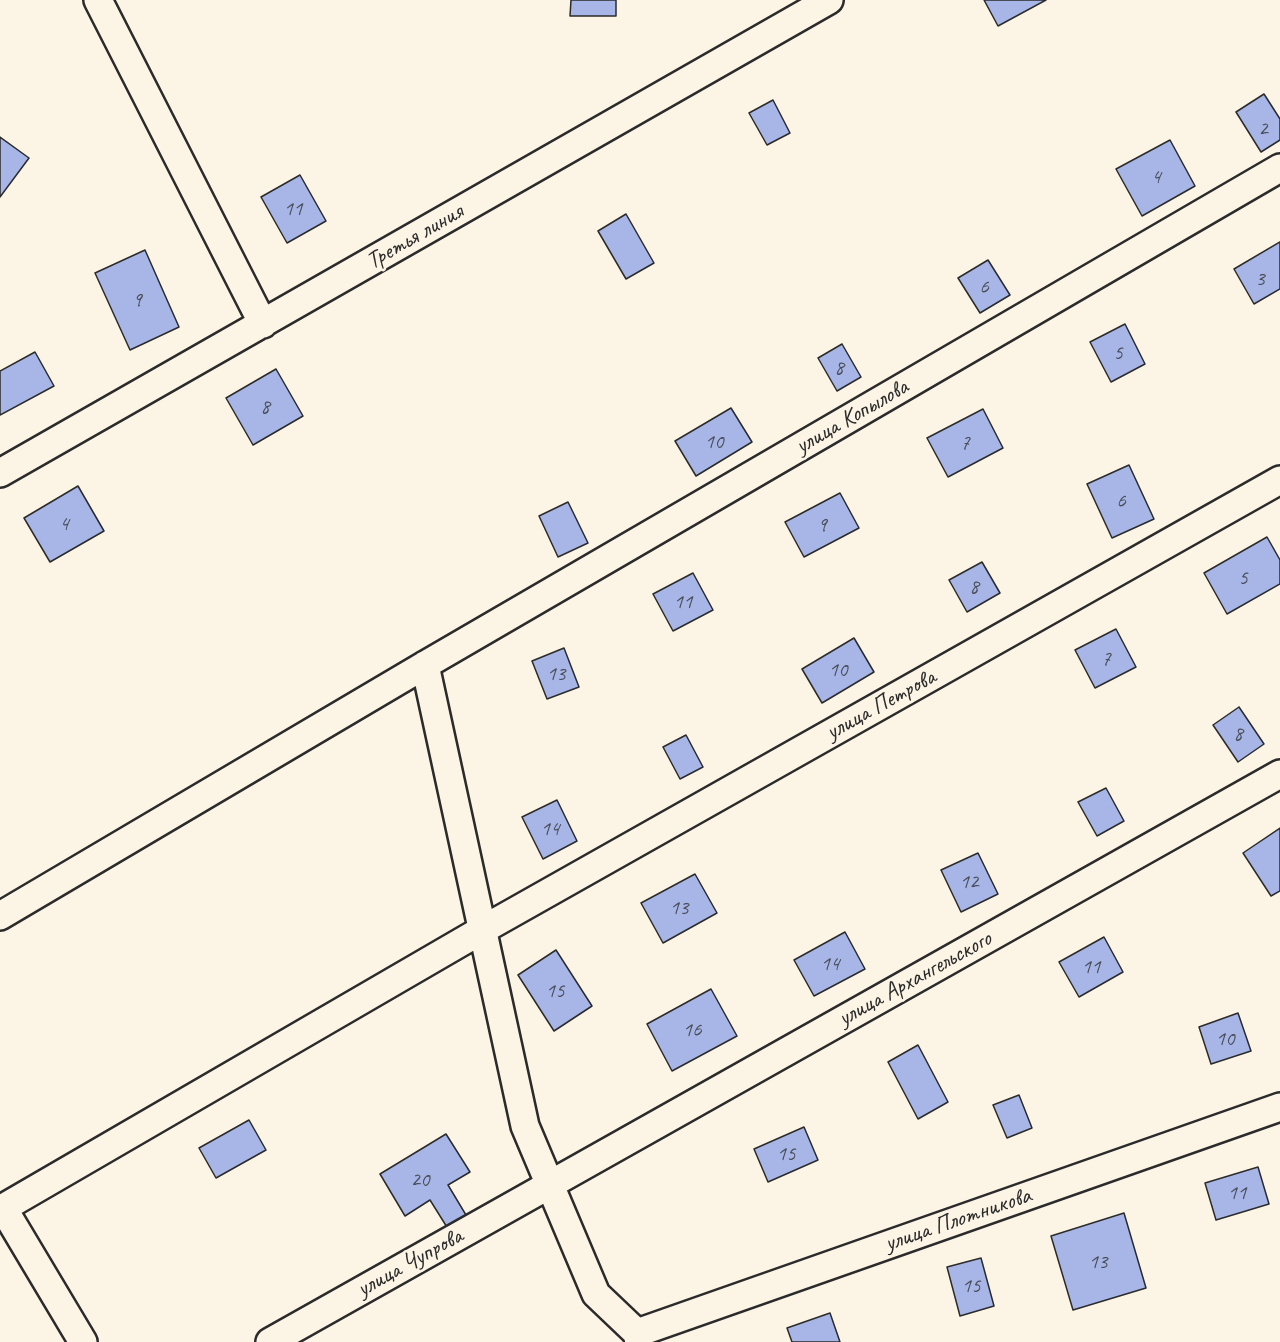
<!DOCTYPE html>
<html>
<head>
<meta charset="utf-8">
<style>
  body { margin:0 }
  canvas { display:block; background:#fcf5e5 }
</style>
</head>
<body>
<canvas width="1280" height="1342"></canvas>
<script>
const ctx = document.querySelector('canvas').getContext('2d');
ctx.lineJoin = 'round';
function fill(path, color) { ctx.fillStyle = color; ctx.fill(path, 'evenodd'); }
const shape = rows => new Path2D(rows.map(r => 'M' + r).join(''));
function strokePath(path, color, width, dash) { ctx.strokeStyle = color; ctx.lineWidth = width; ctx.lineCap = dash ? 'butt' : 'round'; ctx.setLineDash(dash || []); ctx.stroke(path); }
function label(font, color, halo, rows, align = 'center') {
  ctx.font = font + ' Caveat,sans-serif'; ctx.lineWidth = 5; ctx.setLineDash([]); ctx.textBaseline = 'middle'; ctx.strokeStyle = halo; ctx.fillStyle = color; for (const [text, x, y, turn = 0] of rows) {
    ctx.save(); ctx.translate(x, y); ctx.rotate((+turn || 0) * Math.PI / 180); ctx.textAlign = isNaN(turn) ? turn : align; if (halo) ctx.strokeText(text, 0, 0); ctx.fillText(text, 0, 0); ctx.restore();
  }
}
const building = shape([
  [571,0,616,0,616,16,570,16,571,0],
  [984,0,1046,0,998,26,984,0],
  [1264,94,1280,119,1280,140,1261,152,1236,112,1264,94],
  [773,100,790,133,767,145,749,113,773,100],
  [0,137,29,158,0,197,0,137],
  [1170,140,1195,186,1142,216,1116,169,1170,140],
  [300,175,326,221,287,243,261,197,300,175],
  [626,214,654,263,626,279,598,231,626,214],
  [1280,242,1280,289,1254,304,1234,269,1280,242],
  [145,250,179,327,130,350,95,273,145,250],
  [988,260,1010,295,980,313,958,278,988,260],
  [1125,324,1145,364,1111,382,1090,342,1125,324],
  [842,344,861,377,837,391,818,358,842,344],
  [35,352,54,386,0,415,0,371,35,352],
  [276,369,303,416,253,445,226,398,276,369],
  [731,408,752,442,696,476,675,441,731,408],
  [983,409,1003,448,948,477,927,438,983,409],
  [1129,465,1154,519,1112,538,1087,484,1129,465],
  [78,486,104,531,50,562,24,518,78,486],
  [840,493,859,528,804,557,785,522,840,493],
  [568,502,588,543,558,557,539,516,568,502],
  [1267,537,1280,560,1280,584,1227,614,1204,573,1267,537],
  [982,562,1000,593,967,612,949,580,982,562],
  [693,573,713,610,673,631,653,594,693,573],
  [1116,629,1136,667,1095,688,1075,650,1116,629],
  [854,638,874,672,822,703,802,669,854,638],
  [564,648,579,687,547,699,532,661,564,648],
  [1239,707,1264,744,1238,762,1213,725,1239,707],
  [686,735,703,767,680,779,663,747,686,735],
  [1106,788,1124,821,1097,836,1078,802,1106,788],
  [557,800,577,841,543,859,522,817,557,800],
  [1280,828,1280,891,1271,896,1243,853,1280,828],
  [978,853,998,894,961,912,941,870,978,853],
  [695,874,717,913,663,943,641,903,695,874],
  [845,932,865,969,814,996,794,960,845,932],
  [1104,937,1123,972,1079,997,1059,962,1104,937],
  [556,950,592,1006,554,1031,518,975,556,950],
  [711,989,737,1036,672,1071,647,1024,711,989],
  [1238,1013,1251,1051,1211,1064,1199,1027,1238,1013],
  [918,1045,948,1102,918,1119,888,1062,918,1045],
  [1019,1095,1032,1128,1007,1138,993,1105,1019,1095],
  [249,1120,266,1150,216,1178,199,1148,249,1120],
  [804,1127,818,1160,768,1182,754,1149,804,1127],
  [446,1134,470,1172,448,1185,469,1220,450,1232,430,1200,405,1216,380,1174,446,1134],
  [1258,1167,1269,1204,1216,1220,1205,1183,1258,1167],
  [1124,1213,1146,1288,1073,1310,1051,1236,1124,1213],
  [981,1258,994,1306,960,1316,947,1267,981,1258],
  [830,1313,840,1342,792,1342,787,1328,830,1313]
]);
const minor = shape([
  [98,0,263,324],
  [0,473,829,0],
  [425,665,525,1126,596,1294,637,1333,639,1342],
  [0,916,425,665,1280,168],
  [637,1333,1280,1107],
  [83,1342,3,1208,482,930,1280,480],
  [270,1342,1280,774]
]);
const numberNames = [
  ["2",1263,129],
  ["4",1156,177],
  ["11",293,209],
  ["3",1260,279],
  ["6",984,287],
  ["9",137,300],
  ["5",1118,353],
  ["8",839,368],
  ["8",265,407],
  ["10",714,442],
  ["7",965,443],
  ["6",1121,501],
  ["4",64,524],
  ["9",822,525],
  ["5",1243,578],
  ["8",974,587],
  ["11",683,602],
  ["7",1106,659],
  ["10",838,670],
  ["13",556,674],
  ["8",1238,734],
  ["14",550,829],
  ["12",969,882],
  ["13",679,908],
  ["14",830,964],
  ["11",1091,967],
  ["15",555,991],
  ["16",692,1030],
  ["10",1225,1039],
  ["15",786,1154],
  ["20",420,1180],
  ["11",1237,1193],
  ["13",1098,1262],
  ["15",971,1286]
];
const streetNames = [
  ["Третья линия",415,237,-30],
  ["улица Копылова",852,417,-30],
  ["улица Петрова",881,705,-29],
  ["улица Архангельского",915,979,-29],
  ["улица Плотникова",958,1220,-19],
  ["улица Чупрова",410,1263,-29]
];
fill(building, '#a7b6e6');
strokePath(building, '#2b2b2b', 1.5);
strokePath(minor, '#2b2b2b', 32);
strokePath(minor, '#fcf5e5', 27);
label('21px', '#4a4e5a', null, numberNames);
label('24px', '#2b2b2b', '#fcf5e5', streetNames);
</script>
</body>
</html>
